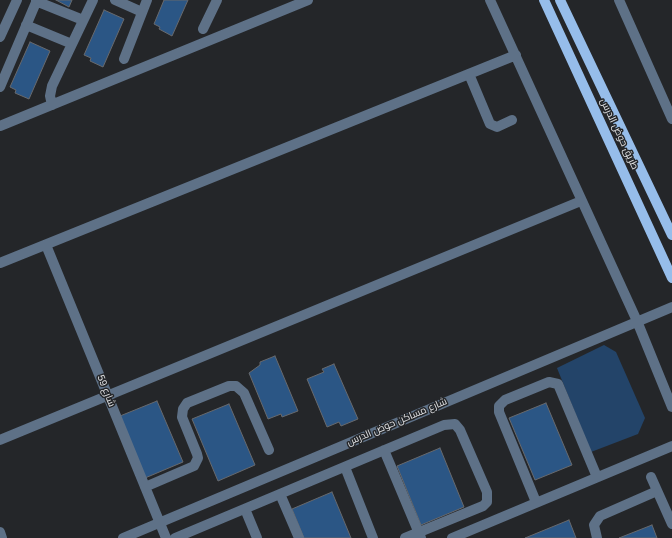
<!DOCTYPE html>
<html>
<head>
<meta charset="utf-8">
<style>
  body { margin:0 }
  canvas { display:block; background:#242629 }
</style>
</head>
<body>
<canvas width="672" height="538"></canvas>
<script>
const ctx = document.querySelector('canvas').getContext('2d');
ctx.lineJoin = 'round';
function fill(path, color) { ctx.fillStyle = color; ctx.fill(path, 'evenodd'); }
const shape = rows => new Path2D(rows.map(r => 'M' + r).join(''));
function strokePath(path, color, width, dash) { ctx.strokeStyle = color; ctx.lineWidth = width; ctx.lineCap = dash ? 'butt' : 'round'; ctx.setLineDash(dash || []); ctx.stroke(path); }
function label(font, color, halo, rows, align = 'center') {
  ctx.font = font + ' Helvetica,Cairo,sans-serif'; ctx.lineWidth = 3; ctx.setLineDash([]); ctx.textBaseline = 'middle'; ctx.strokeStyle = halo; ctx.fillStyle = color; for (const [text, x, y, turn = 0] of rows) {
    ctx.save(); ctx.translate(x, y); ctx.rotate((+turn || 0) * Math.PI / 180); ctx.textAlign = isNaN(turn) ? turn : align; if (halo) ctx.strokeText(text, 0, 0); ctx.fillText(text, 0, 0); ctx.restore();
  }
}
const green = shape([
  [604,345,616,352,645,418,638,434,591,452,557,368]
]);
const building = shape([
  [56,0,72,0,69,7,56,0],
  [164,0,188,0,172,36,159,29,160,27,154,24,164,0],
  [104,10,124,19,103,67,90,61,91,58,84,55,104,10],
  [30,42,50,51,29,99,15,93,16,90,10,87,30,42],
  [275,356,298,411,282,417,281,414,268,419,249,373,260,365,260,362,275,356],
  [334,364,358,419,341,426,339,422,327,427,307,379,324,372,322,369,334,364],
  [157,401,183,462,145,478,120,416,157,401],
  [546,403,572,465,535,480,509,418,546,403],
  [229,404,255,465,218,481,192,419,229,404],
  [440,448,464,507,421,525,397,466,440,448],
  [332,492,351,538,304,538,292,509,332,492],
  [569,520,576,538,525,538,569,520],
  [652,525,657,538,619,538,652,525]
]);
const minor = shape([
  [115,0,142,12],
  [490,0,637,321,672,407],
  [619,0,672,119],
  [36,1,83,20],
  [26,25,72,44],
  [203,29,217,0],
  [0,37,17,0],
  [124,59,147,0],
  [469,74,490,124,497,127,512,120],
  [0,87,37,0],
  [52,105,50,96,52,86,93,0],
  [0,126,308,0],
  [46,245,166,538],
  [0,263,516,55],
  [0,440,581,201],
  [384,450,421,538],
  [345,467,373,538],
  [651,477,672,524],
  [145,487,194,466,198,458,197,454,182,417,183,409,187,403,229,386,236,386,244,393,269,450],
  [280,494,299,538],
  [536,502,499,412,499,406,505,400,549,382,558,384,597,477],
  [245,509,257,538],
  [0,532,2,538],
  [123,538,672,307],
  [175,538,444,425,455,424,460,430,487,492,487,502,483,506,405,538],
  [452,538,672,446],
  [597,538,594,525,600,516,657,491]
]);
const major = shape([
  [544,0,672,278],
  [560,0,672,235]
]);
const streetNames = [
  ["طريق حوض الدرس",619,134,65],
  ["شارع 59",106,391,68],
  ["شارع مساكن حوض الدرس",397,422,-23]
];
fill(green, '#234469');
fill(building, '#2b5685');
strokePath(building, '#67696d', 1);
strokePath(minor, '#5e7187', 10);
strokePath(major, '#96bdea', 10);
label('10px', '#e3e4e6', '#242629', streetNames);
</script>
</body>
</html>
